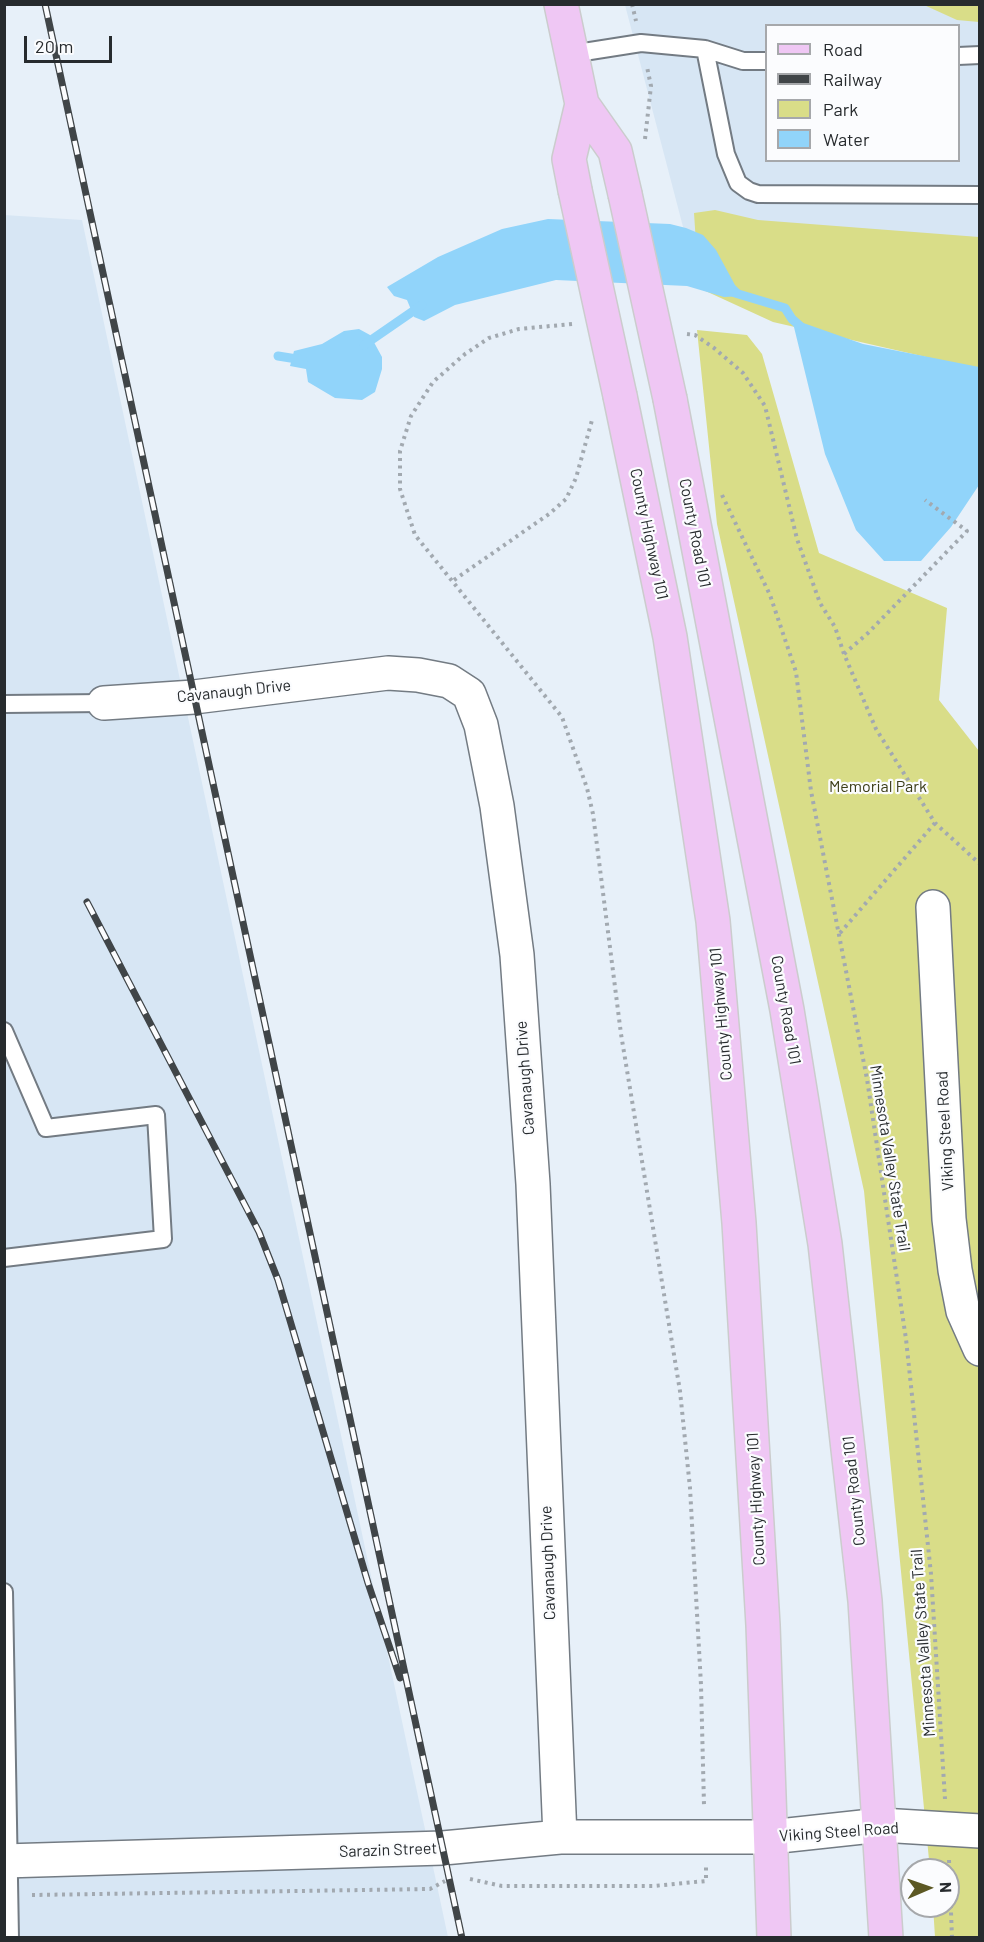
<!DOCTYPE html>
<html>
<head>
<meta charset="utf-8">
<style>
  body { margin:0 }
  #map { position:relative; width:984px; height:1942px; overflow:hidden; background:#e7f0f9; font-family:Barlow,sans-serif }
  canvas { display:block }
  .frame { position:absolute; inset:0; border:6px solid #272b2e; pointer-events:none }
  .legend { position:absolute; left:765px; top:24px; width:195px; height:138px; box-sizing:border-box; background:#fbfcfe; border:2px solid #a6a8ab; margin:0; padding:8px 10px; list-style:none; font-size:18px; color:#272b2e }
  .legend li { display:flex; align-items:center; gap:12px; height:30px }
  .legend b { width:30px; border:2px solid #a6a8ab }
  .north { position:absolute; left:900px; top:1858px; width:60px; height:60px; box-sizing:border-box; background:#fbfcfe; border:2px solid #a6a8ab; border-radius:50%; rotate:88deg; font-size:16px; font-weight:700; line-height:24px; text-align:center; color:#272b2e }
  .north::after { content:''; display:block; margin:auto; width:21px; height:27px; background:#5c5824; clip-path:polygon(50% 0,100% 100%,50% 72%,0 100%) }
  .scale { position:absolute; left:24px; top:36px; width:88px; height:27px; box-sizing:border-box; border:3px solid #272b2e; border-top:0; padding-left:8px; font-size:18px; line-height:21px; white-space:nowrap; color:#272b2e; -webkit-text-stroke:4px #fbfcfe; paint-order:stroke }
</style>
</head>
<body>
<div id="map">
<canvas width="984" height="1942"></canvas>
<div class="frame"></div>
<ul class="legend">
<li><b style="height:8px;background:#efc7f4"></b>Road</li>
<li><b style="height:8px;background:#404548"></b>Railway</li>
<li><b style="height:16px;background:#d9dd88"></b>Park</li>
<li><b style="height:16px;background:#91d4fa"></b>Water</li>
</ul>
<div class="north">N</div>
<div class="scale">20 m</div>
</div>
<script>
const ctx = document.querySelector('canvas').getContext('2d');
ctx.lineJoin = 'round';
function fill(path, color) { ctx.fillStyle = color; ctx.fill(path, 'evenodd'); }
const shape = rows => new Path2D(rows.map(r => 'M' + r).join(''));
function strokePath(path, color, width, dash) { ctx.strokeStyle = color; ctx.lineWidth = width; ctx.lineCap = dash ? 'butt' : 'round'; ctx.setLineDash(dash || []); ctx.stroke(path); }
function label(font, color, halo, rows, align = 'center') {
  ctx.font = font + ' Barlow,sans-serif'; ctx.lineWidth = 4.5; ctx.setLineDash([]); ctx.textBaseline = 'middle'; ctx.strokeStyle = halo; ctx.fillStyle = color; for (const [text, x, y, turn = 0] of rows) {
    ctx.save(); ctx.translate(x, y); ctx.rotate((+turn || 0) * Math.PI / 180); ctx.textAlign = isNaN(turn) ? turn : align; if (halo) ctx.strokeText(text, 0, 0); ctx.fillText(text, 0, 0); ctx.restore();
  }
}
const built = shape([
  [625,5,979,5,979,377,927,357,699,288],
  [766,26,958,26,958,160,766,160],
  [4,215,82,220,448,1937,5,1937]
]);
const green = shape([
  [924,5,979,5,979,22,957,20],
  [715,210,758,220,979,237,979,378,926,357,773,322,699,288,694,213],
  [697,330,747,335,762,354,819,553,947,608,939,700,979,751,979,1937,935,1937,933,1906,948,1906,948,1870,930,1870,864,1191,717,524]
]);
const water = shape([
  [548,219,670,224,686,228,703,235,716,250,735,285,746,296,724,297,687,286,556,280,455,305,424,321,414,317,407,300,394,296,387,287,438,257,502,229],
  [792,319,863,344,979,367,979,485,951,527,921,561,884,561,856,530,825,454],
  [359,329,370,335,382,357,382,369,375,392,362,400,335,398,308,382,306,369,290,366,294,351,322,344,344,331]
]);
const stream = shape([
  [735,293,785,308,792,319,800,326],
  [364,345,422,305],
  [278,356,303,360]
]);
const path = shape([
  [632,4,636,21],
  [645,139,651,86,647,67],
  [572,324,519,329,489,338,465,354,433,382,411,416,400,451,400,489,415,535,562,717,587,788,593,814,621,1034,680,1391,690,1488,701,1685,704,1805],
  [687,334,695,335,714,348,743,373,765,406,797,539,820,603,835,627,844,654,876,729,935,823,980,864],
  [722,495,770,595,796,672,811,791,867,1079,906,1339,931,1574,945,1799],
  [454,580,549,514,566,499,576,478,592,420],
  [844,654,868,633,967,531,925,500],
  [840,933,935,823],
  [949,1860,952,1938],
  [470,1879,502,1886,653,1886,706,1881,706,1867],
  [32,1895,430,1889,445,1881]
]);
const service = shape([
  [705,49,726,154,738,183,749,191,758,194,980,195],
  [571,54,641,43,705,49,743,61,766,61],
  [958,56,980,55],
  [4,704,104,703],
  [4,1031,46,1128,156,1115,163,1239,4,1258],
  [4,1592,10,1938]
]);
const minor = shape([
  [104,703,194,697,388,673,418,675,449,681,469,694,481,725,497,806,517,955,533,1184,560,1837],
  [933,907,949,1219,955,1270,963,1311,980,1349],
  [4,1861,443,1848,560,1837,770,1837,881,1825,980,1831]
]);
const primary = shape([
  [561,4,582,104,615,151,625,194],
  [575,190,569,159,582,104],
  [620,396,670,637,713,921,739,1223,763,1625,774,1938],
  [670,399,787,1010,825,1244,865,1601,886,1938]
]);
const rail = shape([
  [45,4,462,1938],
  [87,902,259,1232,278,1280,368,1583,400,1678]
]);
const primaryBridge = shape([
  [575,190,620,396],
  [625,194,670,399]
]);
const streetNames = [
  ["County Road 101",695,533,79],
  ["County Highway 101",649,534,78],
  ["Cavanaugh Drive",234,691,-6],
  ["County Road 101",786,1010,80],
  ["County Highway 101",721,1014,-95],
  ["Cavanaugh Drive",525,1078,-94],
  ["Viking Steel Road",945,1131,-93],
  ["Minnesota Valley State Trail",890,1158,81],
  ["County Road 101",854,1491,-96],
  ["County Highway 101",756,1499,-93],
  ["Cavanaugh Drive",548,1563,-92],
  ["Minnesota Valley State Trail",923,1643,-94],
  ["Viking Steel Road",839,1832,-4],
  ["Sarazin Street",388,1850,-2]
];
const parkNames = [
  ["Memorial Park",878,787]
];
fill(built, '#d7e6f4');
fill(green, '#d9dd88');
fill(water, '#91d4fa');
strokePath(stream, '#91d4fa', 9);
strokePath(service, '#737b83', 20);
strokePath(minor, '#737b83', 36);
strokePath(primary, '#cbcccd', 36);
strokePath(path, '#a2a9b0', 4, [3, 4.5]);
strokePath(service, '#fff', 16);
strokePath(minor, '#fff', 33);
strokePath(primary, '#efc7f4', 33);
strokePath(rail, '#404548', 7);
strokePath(rail, '#fbfcfe', 4.5, [14]);
strokePath(primaryBridge, '#cbcccd', 36, []);
strokePath(primaryBridge, '#efc7f4', 33);
label('16px', '#272b2e', '#fbfcfe', streetNames);
label('16px', '#3c3d19', '#fbfcfe', parkNames);
</script>
</body>
</html>
